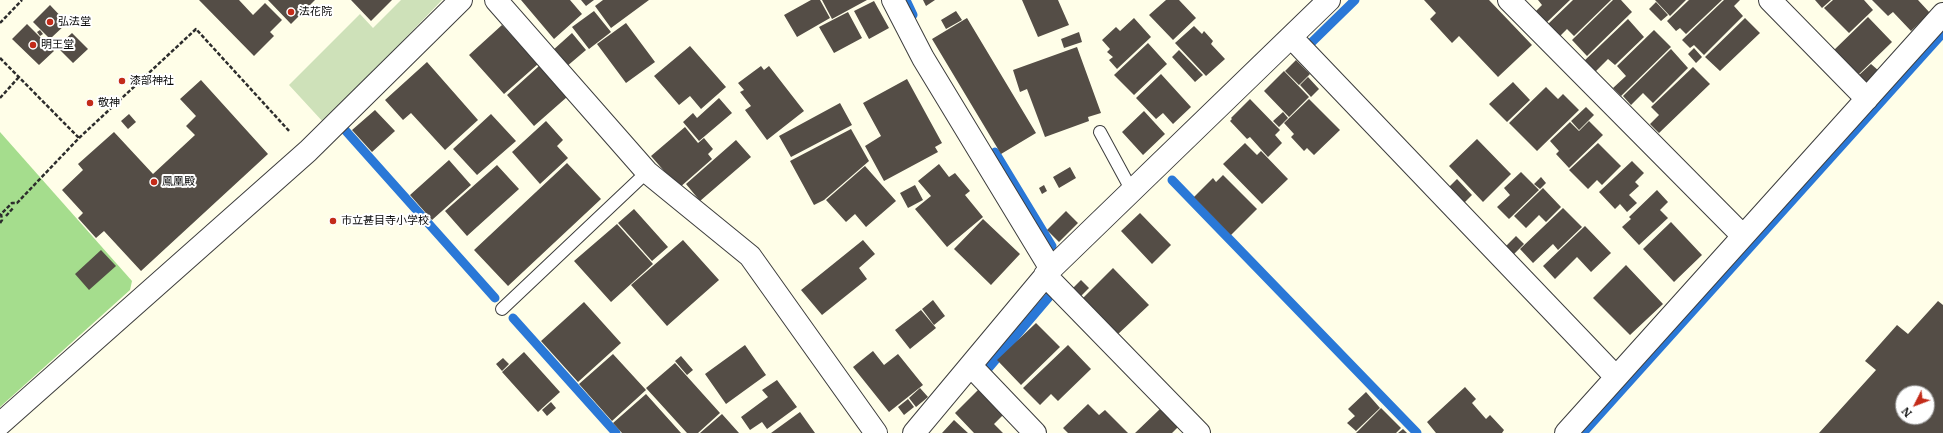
<!DOCTYPE html>
<html>
<head>
<meta charset="utf-8">
<style>
	body { margin:0 }
	#map { position:relative; width:1943px; height:433px; overflow:hidden; background:#fffee8; font-family:Merriweather,serif }
	canvas { display:block }
	.north { position:absolute; left:1895px; top:385px; width:40px; height:40px; box-sizing:border-box; background:#fff; border:1px solid #9d9d9d; border-radius:50%; rotate:228deg; font-size:11px; font-weight:700; line-height:16px; text-align:center; color:#0a0a0a }
	.north::after { content:''; display:block; margin:auto; width:14px; height:18px; background:#c32b19; clip-path:polygon(50% 0,100% 100%,50% 72%,0 100%) }
</style>
</head>
<body>
<div id="map">
<canvas width="1943" height="433"></canvas>
<div class="north">N</div>
</div>
<script>
const g = document.querySelector('canvas').getContext('2d');
g.lineJoin = 'round';
function paint(path, color) { g.fillStyle = color; g.fill(path, 'evenodd'); }
const poly = rows => new Path2D(rows.map(r => 'M' + r).join(''));
function stroke(path, color, width, dash) { g.strokeStyle = color; g.lineWidth = width; g.lineCap = dash ? 'butt' : 'round'; g.setLineDash(dash || []); g.stroke(path); }
function write(font, color, halo, rows, align = 'center') {
  g.font = font + ' Merriweather,"Noto Sans JP",serif'; g.lineWidth = 4; g.setLineDash([]); g.textBaseline = 'middle'; g.strokeStyle = halo; g.fillStyle = color; for (const [text, x, y, turn = 0] of rows) {
    g.save(); g.translate(x, y); g.rotate((+turn || 0) * Math.PI / 180); g.textAlign = isNaN(turn) ? turn : align; if (halo) g.strokeText(text, 0, 0); g.fillText(text, 0, 0); g.restore();
  }
}
const forest = poly([
	[0,132,132,281,130,290,0,407]
]);
const cemetery = poly([
	[401,0,442,0,324,123,289,85,360,14,373,28]
]);
const stream = poly([
	[906,0,913,15],
	[1312,42,1355,0],
	[345,130,495,298],
	[995,152,1052,246],
	[1172,180,1417,433],
	[513,318,616,433],
	[986,371,1049,297],
	[1583,433,1943,33]
]);
const building = poly([
	[199,0,239,0,253,15,265,3,282,20,270,32,274,36,254,56],
	[268,0,315,0,291,24],
	[351,0,392,0,371,21],
	[521,0,570,0,582,14,554,39],
	[581,0,594,0,586,6],
	[603,0,649,0,611,28,595,6],
	[811,0,820,0,830,18,797,37,784,15],
	[822,0,867,0,832,19],
	[923,0,935,0,926,6],
	[1022,0,1058,0,1069,25,1038,37],
	[1166,0,1179,0,1196,18,1173,40,1149,15],
	[1424,0,1489,0,1532,45,1498,77,1459,36,1452,43,1430,19,1436,13],
	[1538,0,1570,0,1545,24,1534,13,1542,5],
	[1573,0,1611,0,1574,36,1567,29,1560,36,1548,24],
	[1613,0,1621,0,1632,12,1587,56,1572,40],
	[1655,0,1686,0,1670,16],
	[1689,0,1722,0,1686,34,1680,28,1676,31,1667,21],
	[1724,0,1740,0,1734,6,1743,16,1704,55,1694,45,1690,48,1682,40],
	[1815,0,1831,0,1822,8],
	[1833,0,1864,0,1873,10,1849,33,1824,8],
	[1872,0,1918,0,1930,13,1911,31,1893,12,1888,16],
	[874,1,889,28,869,39,854,11],
	[1656,2,1668,15,1661,21,1649,9],
	[50,5,67,23,50,39,33,22],
	[594,11,611,32,589,49,572,27],
	[956,11,962,20,946,29,941,20],
	[848,12,862,38,834,53,819,27],
	[1868,17,1892,42,1857,76,1833,51],
	[967,18,1036,133,1001,154,932,39],
	[1134,18,1151,37,1117,69,1109,60,1113,57,1107,52,1110,49,1102,40,1116,27,1120,31],
	[1745,18,1760,33,1720,71,1705,57],
	[1628,19,1644,37,1615,65,1608,59,1594,73,1583,62],
	[626,23,655,62,626,83,597,44],
	[27,24,54,51,39,65,12,39],
	[502,25,538,64,504,94,469,55],
	[1194,26,1202,34,1204,31,1213,41,1211,44,1225,59,1206,76,1175,43],
	[40,30,43,34,40,36,37,32],
	[1654,30,1671,47,1621,96,1613,88,1626,76,1617,66],
	[1079,32,1082,42,1064,48,1061,39],
	[72,33,88,49,73,63,57,47],
	[572,33,586,50,566,67,552,51],
	[1148,43,1167,64,1134,95,1114,75],
	[690,46,726,87,701,109,690,96,679,105,654,76],
	[1077,47,1101,113,1088,117,1089,121,1045,137,1027,89,1020,92,1013,70],
	[1694,48,1702,57,1696,63,1688,54],
	[1671,49,1688,68,1653,103,1643,93,1631,105,1623,96],
	[1179,50,1203,75,1195,82,1172,57],
	[1296,60,1310,74,1299,85,1285,71],
	[427,62,478,120,445,150,411,113,403,120,385,100],
	[1871,64,1879,71,1865,84,1858,76],
	[539,66,567,97,534,126,507,95],
	[761,66,764,70,769,66,804,111,767,140,745,110,751,106,740,92,744,90,738,83],
	[1693,67,1710,84,1659,133,1650,124,1659,115,1651,107],
	[1284,71,1309,97,1289,117,1264,91],
	[1161,74,1191,107,1173,124,1163,113,1156,119,1136,98],
	[1308,77,1319,89,1311,97,1300,85],
	[907,79,942,143,935,147,938,152,884,181,865,146,881,136,863,103],
	[201,80,268,154,141,271,104,231,96,238,78,218,83,213,62,190,83,170,78,164,114,132,153,174,195,135,186,126,196,116,180,99],
	[1513,82,1530,100,1507,122,1489,104],
	[1546,87,1558,99,1563,94,1579,110,1537,151,1509,123],
	[719,98,732,113,699,141,683,122,693,113,697,118],
	[1250,99,1280,130,1275,135,1282,143,1268,157,1250,137,1247,139,1230,121,1232,119,1231,118],
	[1309,99,1340,130,1314,155,1307,148,1304,151,1291,137,1294,134,1284,123],
	[840,103,852,125,791,157,779,136],
	[1586,107,1594,115,1579,130,1571,121],
	[375,110,395,131,372,152,352,130],
	[1144,111,1165,134,1143,155,1122,132],
	[1283,112,1288,118,1279,127,1273,121],
	[129,114,136,122,128,129,121,121],
	[491,114,516,141,477,175,453,149],
	[546,121,563,140,557,146,568,158,540,184,512,152],
	[1589,121,1603,135,1569,168,1556,154,1559,151,1550,141,1570,122,1579,131],
	[685,127,698,143,704,138,713,149,708,154,712,159,679,188,651,156],
	[851,129,869,161,824,200,814,205,790,161],
	[1477,139,1511,174,1483,202,1449,166],
	[736,140,751,157,700,201,686,184],
	[1245,143,1257,155,1261,151,1288,179,1262,204,1223,164],
	[1598,143,1621,166,1602,185,1597,180,1588,189,1569,170],
	[449,160,471,185,432,220,410,195],
	[1632,161,1644,173,1635,182,1639,186,1629,195,1637,203,1627,212,1620,204,1615,209,1599,192],
	[567,163,601,199,508,286,474,250],
	[939,164,949,177,955,173,970,191,965,195,983,217,947,247,915,209,931,196,918,181],
	[497,165,519,189,467,236,445,211],
	[865,166,896,201,866,227,855,214,846,222,826,200],
	[1070,167,1076,178,1059,188,1053,177],
	[1521,172,1539,190,1509,219,1497,207,1510,195,1504,188],
	[1223,175,1257,209,1231,235,1194,197,1213,178,1216,182],
	[1541,177,1546,183,1540,189,1534,184],
	[1457,179,1472,195,1464,203,1449,187],
	[915,185,923,200,908,208,900,193],
	[1044,185,1047,191,1042,194,1039,188],
	[1543,188,1561,207,1546,222,1539,215,1526,228,1514,216],
	[1657,190,1668,202,1660,210,1668,218,1639,245,1622,227,1631,219,1629,217],
	[1563,208,1582,227,1558,250,1553,244,1533,263,1520,249],
	[634,209,668,247,652,261,618,223],
	[1066,211,1078,223,1059,242,1047,230],
	[1140,213,1171,245,1152,264,1121,231],
	[983,219,1020,254,991,285,954,249],
	[1671,222,1702,255,1674,282,1643,249],
	[617,224,653,264,611,302,574,261],
	[1585,226,1611,253,1591,272,1577,257,1555,279,1543,266],
	[1516,236,1524,244,1513,255,1505,247],
	[683,240,719,280,667,326,631,285],
	[863,240,875,254,859,268,867,279,822,315,801,290],
	[101,250,116,266,89,290,75,274],
	[1626,265,1663,304,1630,335,1593,298],
	[1113,268,1149,305,1117,335,1082,299],
	[1081,280,1089,288,1081,296,1073,288],
	[933,300,945,316,934,325,922,309],
	[1938,301,1943,305,1943,433,1819,433,1876,370,1865,361,1897,325,1908,334],
	[1903,393,1927,393,1927,417,1903,417],
	[584,302,621,343,578,382,541,341],
	[921,310,936,328,910,349,895,330],
	[1036,323,1060,347,1021,385,997,360],
	[745,345,766,375,726,404,705,374],
	[1068,345,1091,369,1058,401,1051,394,1040,405,1023,388],
	[873,351,884,365,898,354,923,385,889,412,853,367],
	[524,352,560,392,538,412,502,372],
	[613,354,646,390,612,421,579,384],
	[681,356,693,370,687,375,675,361],
	[503,358,509,364,502,371,496,364],
	[675,363,720,413,698,433,687,433,646,388],
	[777,380,797,407,767,429,762,422,750,430,741,417,768,397,762,390],
	[1465,387,1476,399,1472,403,1486,419,1490,415,1504,430,1502,433,1436,433,1427,422],
	[920,388,928,397,916,407,909,398],
	[978,390,1003,415,994,424,1003,433,974,433,955,413],
	[1366,392,1380,408,1356,431,1347,423,1355,416,1348,409],
	[646,394,681,433,622,433,613,423],
	[908,399,914,407,904,415,898,407],
	[551,402,556,408,547,416,542,410],
	[1088,404,1099,415,1105,410,1128,433,1068,433,1063,428],
	[1381,408,1401,428,1396,433,1356,433],
	[1160,409,1178,427,1172,433,1135,433],
	[800,412,815,433,771,433],
	[722,414,739,433,700,433],
	[954,420,968,433,942,433],
	[1403,429,1407,433,1398,433]
]);
const path = poly([
	[0,23,22,0],
	[0,58,79,138],
	[0,98,19,77],
	[6,216,14,207],
	[0,223,2,220,1,214,12,203,17,203,79,138,196,29,290,132]
]);
const service = poly([
	[1100,132,1132,191],
	[502,309,647,172]
]);
const minor = poly([
	[496,0,647,172,750,256,876,433],
	[893,0,923,58,1051,269],
	[1509,0,1743,236],
	[1770,0,1867,99],
	[1291,37,1616,377],
	[1045,275,1199,433],
	[971,366,1035,433],
	[0,424,308,151,461,0],
	[914,433,1051,269,1329,0],
	[1566,433,1943,14]
]);
const markers = [
	[291,12,4,"#c32b19"],
	[50,22,4,"#c32b19"],
	[33,45,4,"#c32b19"],
	[122,81,4,"#c32b19"],
	[90,103,4,"#c32b19"],
	[154,182,4,"#c32b19"],
	[333,221,4,"#c32b19"]
];
const poiNames = [
	["法花院",299,12],
	["弘法堂",58,22],
	["明王堂",41,45],
	["漆部神社",130,81],
	["敬神",98,103],
	["鳳凰殿",162,182],
	["市立甚目寺小学校",341,221]
];
paint(forest, '#a5dd8d');
paint(cemetery, '#cee1b9');
stroke(stream, '#2a78d7', 9);
paint(building, '#544d46');
stroke(service, '#3d3d3d', 14);
stroke(minor, '#3d3d3d', 24);
stroke(path, '#2c2c2c', 2.5, [4, 2]);
stroke(service, '#fff', 12);
stroke(minor, '#fff', 22);
for (const [x, y, r, color] of markers) { const dot = new Path2D(); dot.arc(x, y, r, 0, 2 * Math.PI); g.fillStyle = color; g.fill(dot); stroke(dot, '#fff', 1.5); }
write('11px', '#0a0a0a', '#fff', poiNames, 'left');
</script>
</body>
</html>
